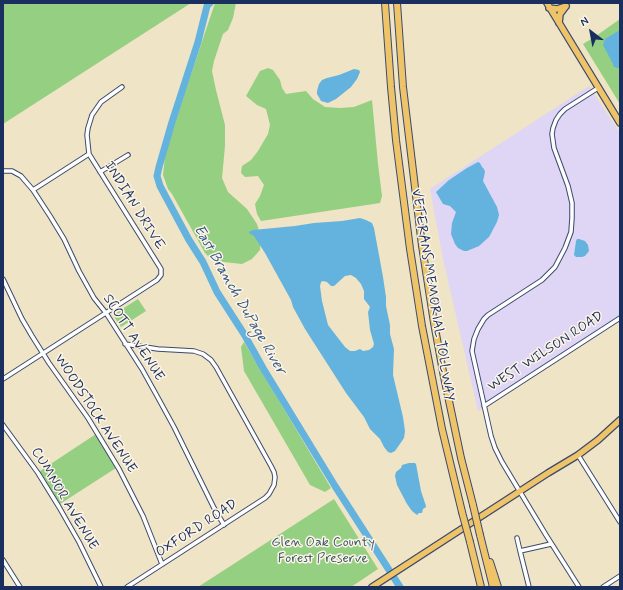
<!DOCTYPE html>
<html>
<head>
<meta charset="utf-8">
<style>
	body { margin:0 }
	#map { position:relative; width:623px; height:590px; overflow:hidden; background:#efe4c5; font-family:Mynerve,sans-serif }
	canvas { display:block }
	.frame { position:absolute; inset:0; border:4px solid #1b2f5e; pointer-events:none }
	.north { position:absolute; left:571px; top:12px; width:40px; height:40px; -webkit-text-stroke:3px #fcf5e5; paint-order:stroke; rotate:328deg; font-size:11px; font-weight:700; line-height:16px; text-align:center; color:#1b2f5e }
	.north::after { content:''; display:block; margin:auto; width:14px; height:18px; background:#1b2f5e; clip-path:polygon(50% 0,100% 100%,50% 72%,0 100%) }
</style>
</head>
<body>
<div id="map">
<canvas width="623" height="590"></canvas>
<div class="frame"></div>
<div class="north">N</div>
</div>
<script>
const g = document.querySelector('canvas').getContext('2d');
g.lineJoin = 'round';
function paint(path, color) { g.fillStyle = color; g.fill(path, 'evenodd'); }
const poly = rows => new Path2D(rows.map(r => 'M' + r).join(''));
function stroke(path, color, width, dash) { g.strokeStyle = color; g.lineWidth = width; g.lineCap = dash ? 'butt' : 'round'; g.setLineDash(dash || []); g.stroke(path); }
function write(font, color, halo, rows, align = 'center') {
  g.font = font + ' Mynerve,sans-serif'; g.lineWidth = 3; g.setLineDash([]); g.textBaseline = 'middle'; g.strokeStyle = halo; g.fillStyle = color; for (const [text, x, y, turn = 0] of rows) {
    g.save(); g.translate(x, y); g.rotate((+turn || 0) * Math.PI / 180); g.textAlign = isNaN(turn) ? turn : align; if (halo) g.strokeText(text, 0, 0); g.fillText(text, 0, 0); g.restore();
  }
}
const built = poly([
	[589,86,620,133,620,320,478,411,443,259,430,189]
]);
const green = poly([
	[3,3,191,3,3,124],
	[215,3,236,3,233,18,228,30,223,34,214,61,212,71,216,90,225,125,225,146,222,178,228,192,247,209,257,224,261,238,260,250,252,259,242,264,224,262,211,259,205,253,172,194,168,189,163,175,165,156,171,134],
	[620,19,620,104,583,44,596,36],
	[268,68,273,70,280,80,282,88,286,94,306,91,313,99,325,107,340,108,354,107,372,100,378,164,382,196,380,203,261,221,257,214,255,204,260,196,264,185,258,176,245,177,241,173,242,166,251,160,258,151,268,134,270,125,266,109,257,105,246,96,260,71],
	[138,299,146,311,121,327,113,315],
	[244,342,331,488,325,492,310,485,244,371,241,347],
	[96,434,116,468,60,504,40,471],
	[334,499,378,569,351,587,198,587]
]);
const water = poly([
	[620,30,620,68,618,68,614,67,613,64,603,45,605,39],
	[354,69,359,70,360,72,357,79,351,87,336,99,328,103,321,101,320,99,317,94,317,91,319,84,322,80,327,78,339,75],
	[478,162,480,163,482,167,484,169,485,172,483,181,497,207,499,215,497,222,489,237,479,246,467,251,464,251,458,248,455,244,451,234,452,223,456,212,450,206,443,204,436,192,449,180,467,168],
	[360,218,366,220,372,223,374,228,383,277,386,297,386,306,390,325,390,334,394,349,393,375,403,417,405,431,404,438,395,451,391,453,388,452,384,447,380,439,370,429,364,417,346,393,305,329,293,307,291,300,265,253,254,236,249,233,250,231,253,230,295,226,314,223,342,221],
	[351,275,356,278,361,284,364,291,364,299,370,307,368,312,370,330,374,344,373,347,369,350,363,351,360,349,355,351,350,351,345,347,328,325,322,301,320,286,321,282,323,281,327,282,331,286,334,286,345,276],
	[577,239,579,239,585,241,588,245,589,251,585,256,582,257,576,257,574,255,576,241],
	[409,463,415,463,416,464,421,491,426,506,426,507,423,509,422,513,419,513,417,515,412,511,407,504,397,485,395,476,396,472,401,468,402,465]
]);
const river = poly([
	[210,3,207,6,198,42,172,122,159,167,157,176,160,186,189,240,203,262,217,292,244,334,263,368,335,486,400,587]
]);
const street = poly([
	[3,171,12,171,21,176,33,190,50,216,64,239,79,271,94,298,106,313,142,369,157,396,174,427,214,508,224,525],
	[100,172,128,155],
	[33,190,89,154],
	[3,279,22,319,32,336,49,363,88,418,119,469,143,516,162,564],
	[125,344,158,349,194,351,203,354,211,360,216,367,271,466,274,472,275,477,274,485,269,494,265,498,127,587],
	[3,379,157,280,161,275,161,269,89,154,87,135,88,128,92,115,101,102,122,87],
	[484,406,620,318],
	[3,425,38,473,59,507,79,542,101,587],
	[578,455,620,522],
	[517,538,520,551],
	[3,560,20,587],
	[529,587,520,551,551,544],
	[579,587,546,535,502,462,495,448,491,436,472,351,474,339,478,329,484,319,488,315,542,280,555,267,565,248,571,232,572,218,572,203,568,186,554,148,552,134,553,128,556,120,560,114,565,109,598,88],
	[603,587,620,576]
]);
const primary = poly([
	[547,3,620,123],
	[549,8,557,9,566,6],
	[559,23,560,14,566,6],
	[372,587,548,473,578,455,598,440,620,420]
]);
const highway = poly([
	[385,3,391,87,396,140,410,249,422,326,442,429,462,512],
	[397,3,403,87,422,246,434,323,444,377,461,458,473,505],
	[480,535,493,587],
	[470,542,481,587],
	[490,562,498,587]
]);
const highwayBridge = poly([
	[473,505,480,535],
	[462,512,470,542]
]);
const streetNames = [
	["INDIAN DRIVE",134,206,58],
	["VETERANS MEMORIAL TOLLWAY",432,295,81],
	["SCOTT AVENUE",133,338,57],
	["WEST WILSON ROAD",546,352,-33],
	["WOODSTOCK AVENUE",95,414,57],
	["CUMNOR AVENUE",64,499,59],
	["OXFORD ROAD",197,529,-33]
];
const parkNames = [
	["Glen Oak County",323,543],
	["Forest Preserve",323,559]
];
const waterNames = [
	["East Branch DuPage River",239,300,60]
];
paint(built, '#dfd5f5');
paint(green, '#95cf82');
paint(water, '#63b3de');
stroke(river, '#63b3de', 7);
stroke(street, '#3b4a6d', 5.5);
stroke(primary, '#3b4a6d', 8);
stroke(highway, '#3b4a6d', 8);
stroke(street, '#fff', 3.5);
stroke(primary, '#efc469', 5.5);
stroke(highway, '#efc469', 6);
stroke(highwayBridge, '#3b4a6d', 8, []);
stroke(highwayBridge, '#efc469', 6);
write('14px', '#1b2f5e', '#fcf5e5', streetNames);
write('14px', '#3a5767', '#fcf5e5', parkNames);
write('italic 15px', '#315784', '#fcf5e5', waterNames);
</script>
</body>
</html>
